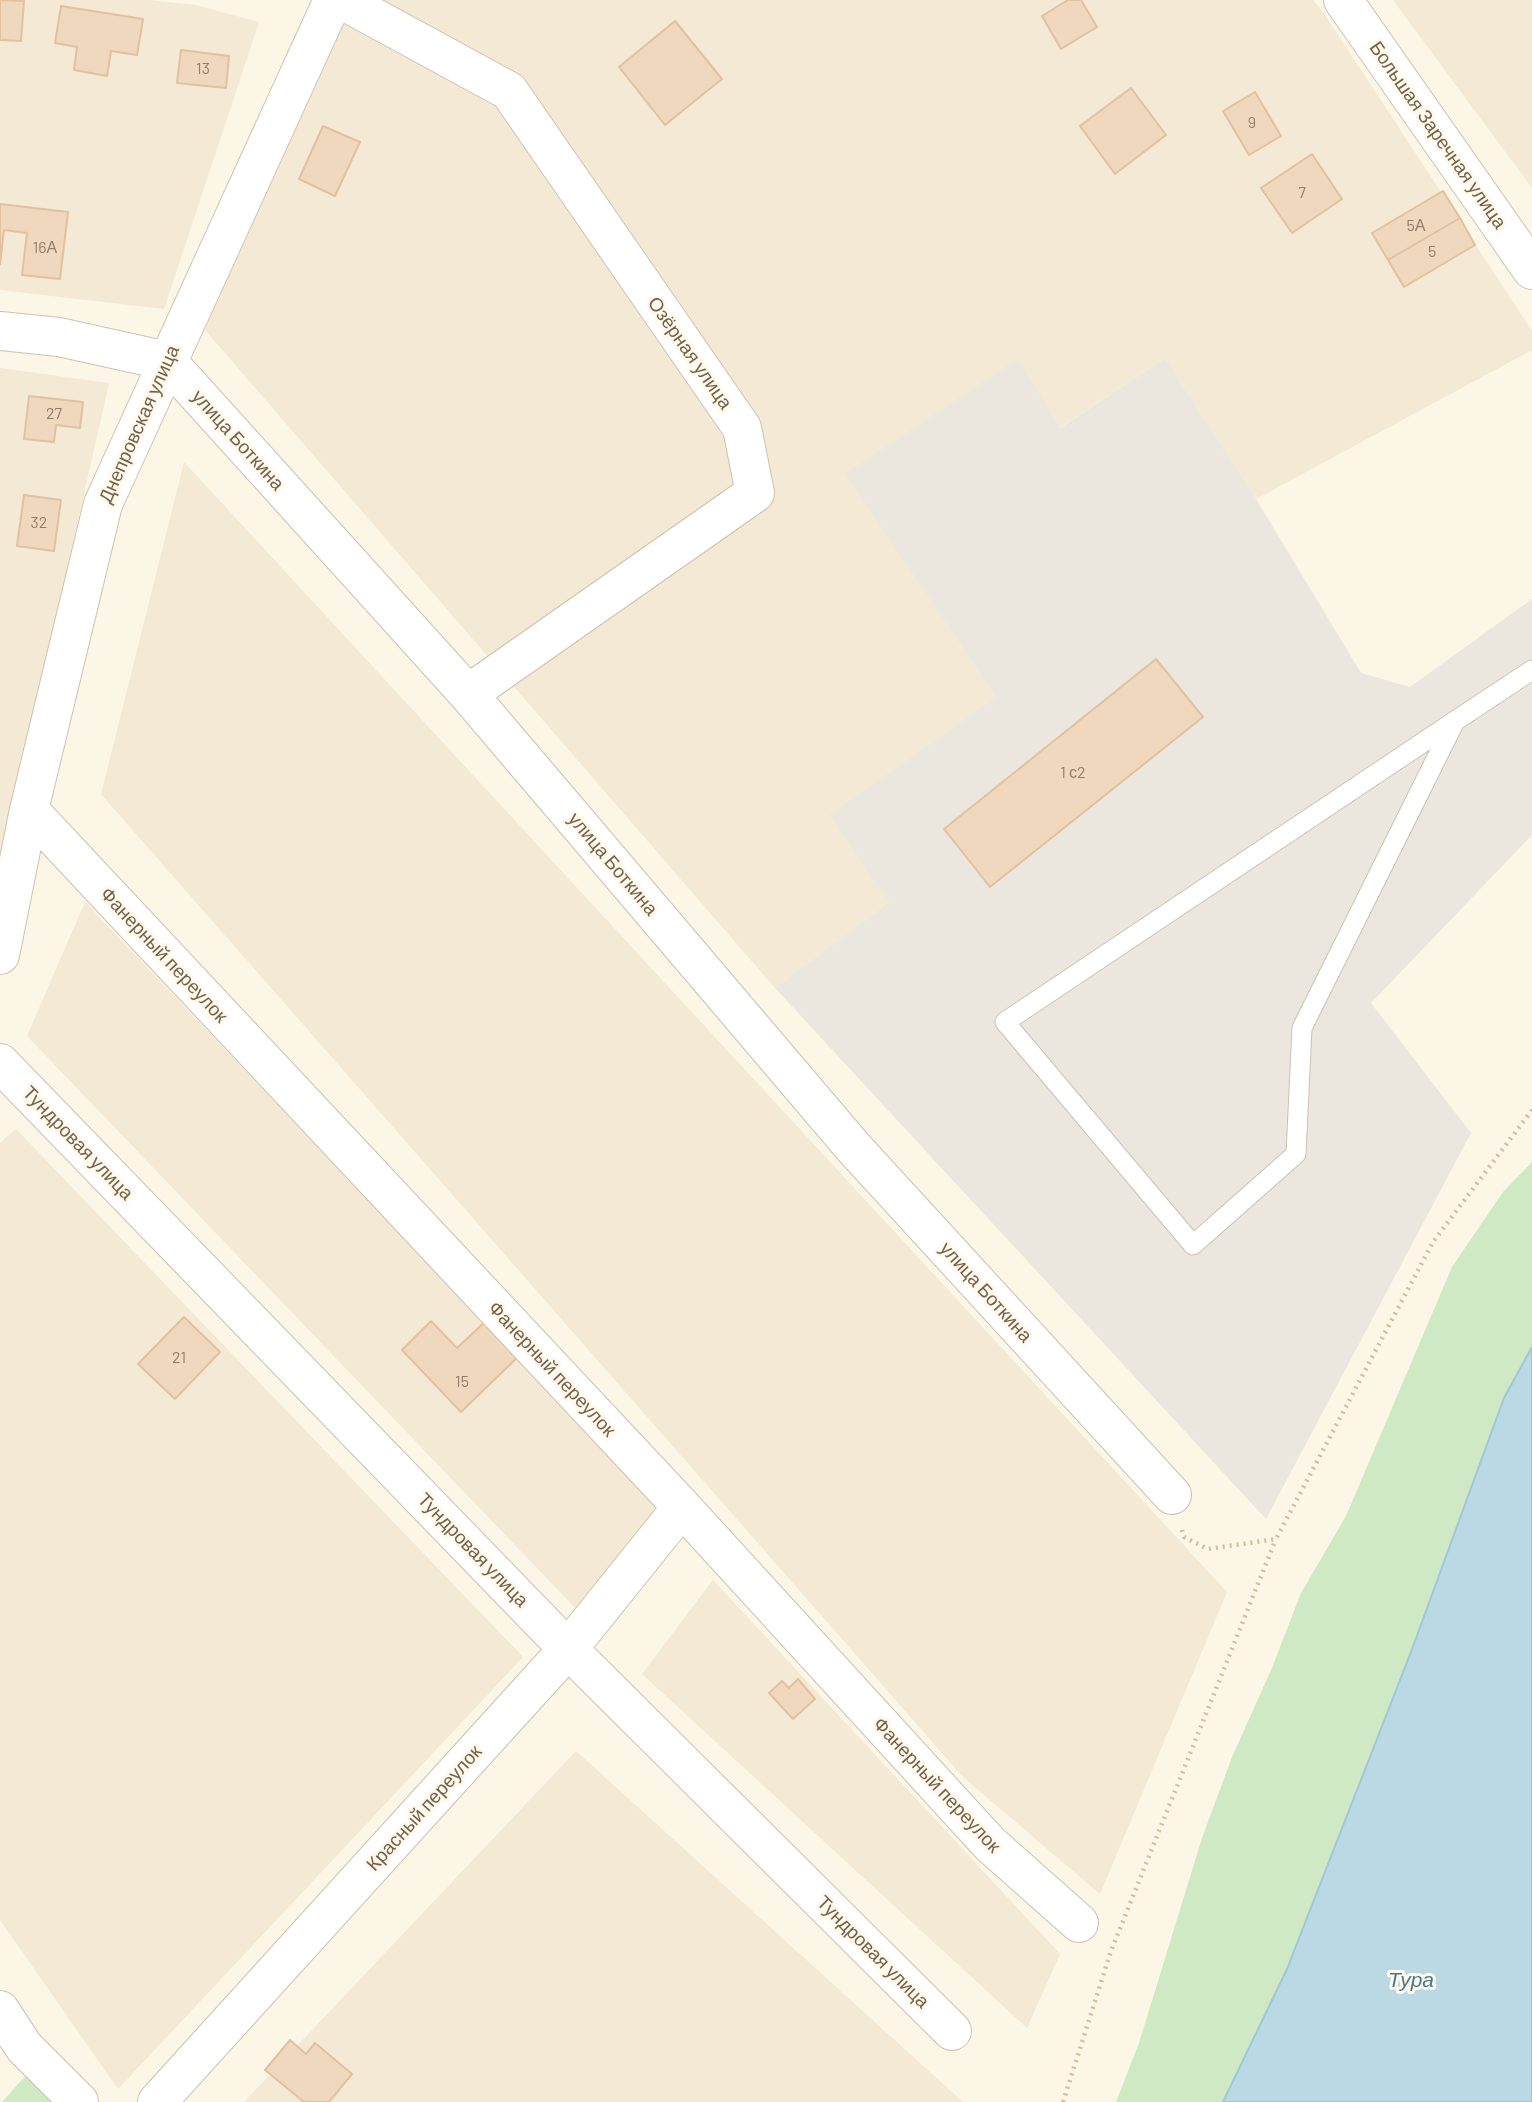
<!DOCTYPE html>
<html>
<head>
<meta charset="utf-8">
<style>
	body { margin:0 }
	canvas { display:block; background:#fbf6e5 }
</style>
</head>
<body>
<canvas width="1532" height="2102"></canvas>
<script>
const g = document.querySelector('canvas').getContext('2d');
g.lineJoin = 'round';
function paint(path, color) { g.fillStyle = color; g.fill(path, 'evenodd'); }
const poly = rows => new Path2D(rows.map(r => 'M' + r).join(''));
function stroke(path, color, width, dash) { g.strokeStyle = color; g.lineWidth = width; g.lineCap = dash ? 'butt' : 'round'; g.setLineDash(dash || []); g.stroke(path); }
function write(font, color, halo, rows, align = 'center') {
  g.font = font + ' Barlow,sans-serif'; g.lineWidth = 6; g.setLineDash([]); g.textBaseline = 'middle'; g.strokeStyle = halo; g.fillStyle = color; for (const [text, x, y, turn = 0] of rows) {
    g.save(); g.translate(x, y); g.rotate((+turn || 0) * Math.PI / 180); g.textAlign = isNaN(turn) ? turn : align; if (halo) g.strokeText(text, 0, 0); g.fillText(text, 0, 0); g.restore();
  }
}
const residential = poly([
	[0,0,149,0,196,5,259,22,164,309,0,290],
	[339,0,1313,0,1323,12,1532,331,1532,350,1256,499,1165,358,1059,428,1018,360,846,475,996,697,831,815,889,902,775,988,205,330,327,23],
	[1393,0,1532,0,1532,188],
	[0,368,109,383,21,773,0,887],
	[184,462,1227,1592,1100,1894,963,1777,101,794],
	[85,902,660,1508,582,1615,27,1036],
	[16,1129,523,1657,118,2089,0,1920,0,1143],
	[713,1580,1060,1954,1027,2028,642,1674],
	[576,1751,963,2102,244,2102]
]);
const industrial = poly([
	[1165,358,1256,499,1361,673,1410,687,1532,599,1532,835,1371,1003,1471,1133,1266,1519,775,988,889,902,830,815,996,697,845,474,1018,359,1060,428]
]);
const green = poly([
	[1532,1162,1532,1347,1504,1398,1411,1652,1287,1969,1223,2102,1116,2102,1139,2043,1202,1838,1232,1757,1272,1668,1301,1593,1346,1516,1452,1267,1503,1192],
	[29,2072,57,2102,2,2102]
]);
const water = poly([
	[1532,1347,1532,2102,1223,2102,1287,1969,1411,1652,1504,1398,1532,1347]
]);
const building = poly([
	[0,0,24,1,21,41,0,40,0,0],
	[1068,0,1081,0,1097,27,1061,49,1042,16,1068,0],
	[61,6,143,19,137,55,111,51,107,76,74,70,77,47,55,43,61,6],
	[675,21,722,79,665,125,619,67,675,21],
	[181,50,229,56,226,88,177,83,181,50],
	[1131,88,1166,135,1115,174,1080,126,1131,88],
	[1255,92,1281,136,1249,155,1223,111,1255,92],
	[323,126,360,142,335,196,299,179,323,126],
	[1312,154,1342,199,1292,233,1261,188,1312,154],
	[1443,191,1460,218,1388,260,1372,233,1443,191],
	[0,204,68,212,60,279,22,275,27,233,4,230,0,264,0,204],
	[1460,218,1475,245,1404,287,1388,260,1460,218],
	[29,396,83,402,80,428,56,425,54,442,24,439,29,396],
	[24,495,61,500,54,551,17,546,24,495],
	[1156,659,1203,717,990,887,944,829,1156,659],
	[184,1317,220,1352,175,1399,138,1364,184,1317],
	[490,1317,523,1352,461,1412,402,1350,431,1321,457,1348,490,1317],
	[798,1679,815,1699,793,1719,769,1693,782,1681,789,1688,798,1679],
	[290,2040,306,2054,315,2043,352,2074,329,2102,304,2102,265,2070,290,2040]
]);
const path = poly([
	[1182,1530,1184,1537,1208,1549,1276,1539,1433,1242,1532,1110],
	[1063,2102,1111,1951,1276,1539]
]);
const service = poly([
	[1455,721,1302,1028,1296,1154,1193,1245,1005,1022,1455,721,1532,670]
]);
const minor = poly([
	[342,0,509,91,742,428,755,493,468,694],
	[1343,0,1532,270],
	[0,331,59,337,167,361,468,694,853,1147,1172,1495],
	[29,810,682,1507,990,1844,1079,1923],
	[0,955,29,810,103,504,333,0],
	[0,1063,568,1649,952,2031],
	[0,2010,24,2047,79,2102],
	[157,2102,568,1649,682,1507]
]);
const numberNames = [
	["13",203,69],
	["9",1252,123],
	["7",1302,193],
	["5А",1416,226],
	["16А",45,248],
	["5",1432,252],
	["27",54,414],
	["32",39,523],
	["1 с2",1073,773],
	["21",179,1358],
	["15",462,1382]
];
const streetNames = [
	["Большая Заречная улица",1438,135,55],
	["Озёрная улица",690,353,55],
	["Днепровская улица",139,424,-66],
	["улица Боткина",238,440,48],
	["улица Боткина",613,864,50],
	["Фанерный переулок",164,955,47],
	["Тундровая улица",78,1143,46],
	["улица Боткина",986,1292,48],
	["Фанерный переулок",552,1369,47],
	["Тундровая улица",473,1550,46],
	["Фанерный переулок",937,1785,47],
	["Красный переулок",424,1808,-48],
	["Тундровая улица",873,1952,45]
];
const waterNames = [
	["Тура",1411,1980]
];
paint(residential, '#f3e9d4');
paint(industrial, '#ebe7df');
paint(green, '#cee9c4');
paint(water, '#bad9e4');
stroke(water, '#a1c7d6', 2);
paint(building, '#f0d8be');
stroke(building, '#e2c19f', 2);
stroke(service, '#cfc1af', 21);
stroke(minor, '#cfc1af', 40);
stroke(path, '#d5bca1', 4.5, [2, 5]);
stroke(service, '#fff', 19);
stroke(minor, '#fff', 38);
write('16px', '#937d68', null, numberNames);
write('19px', '#745f4b', '#fef9eb', streetNames);
write('italic 21px', '#49798d', '#fef9eb', waterNames);
</script>
</body>
</html>
